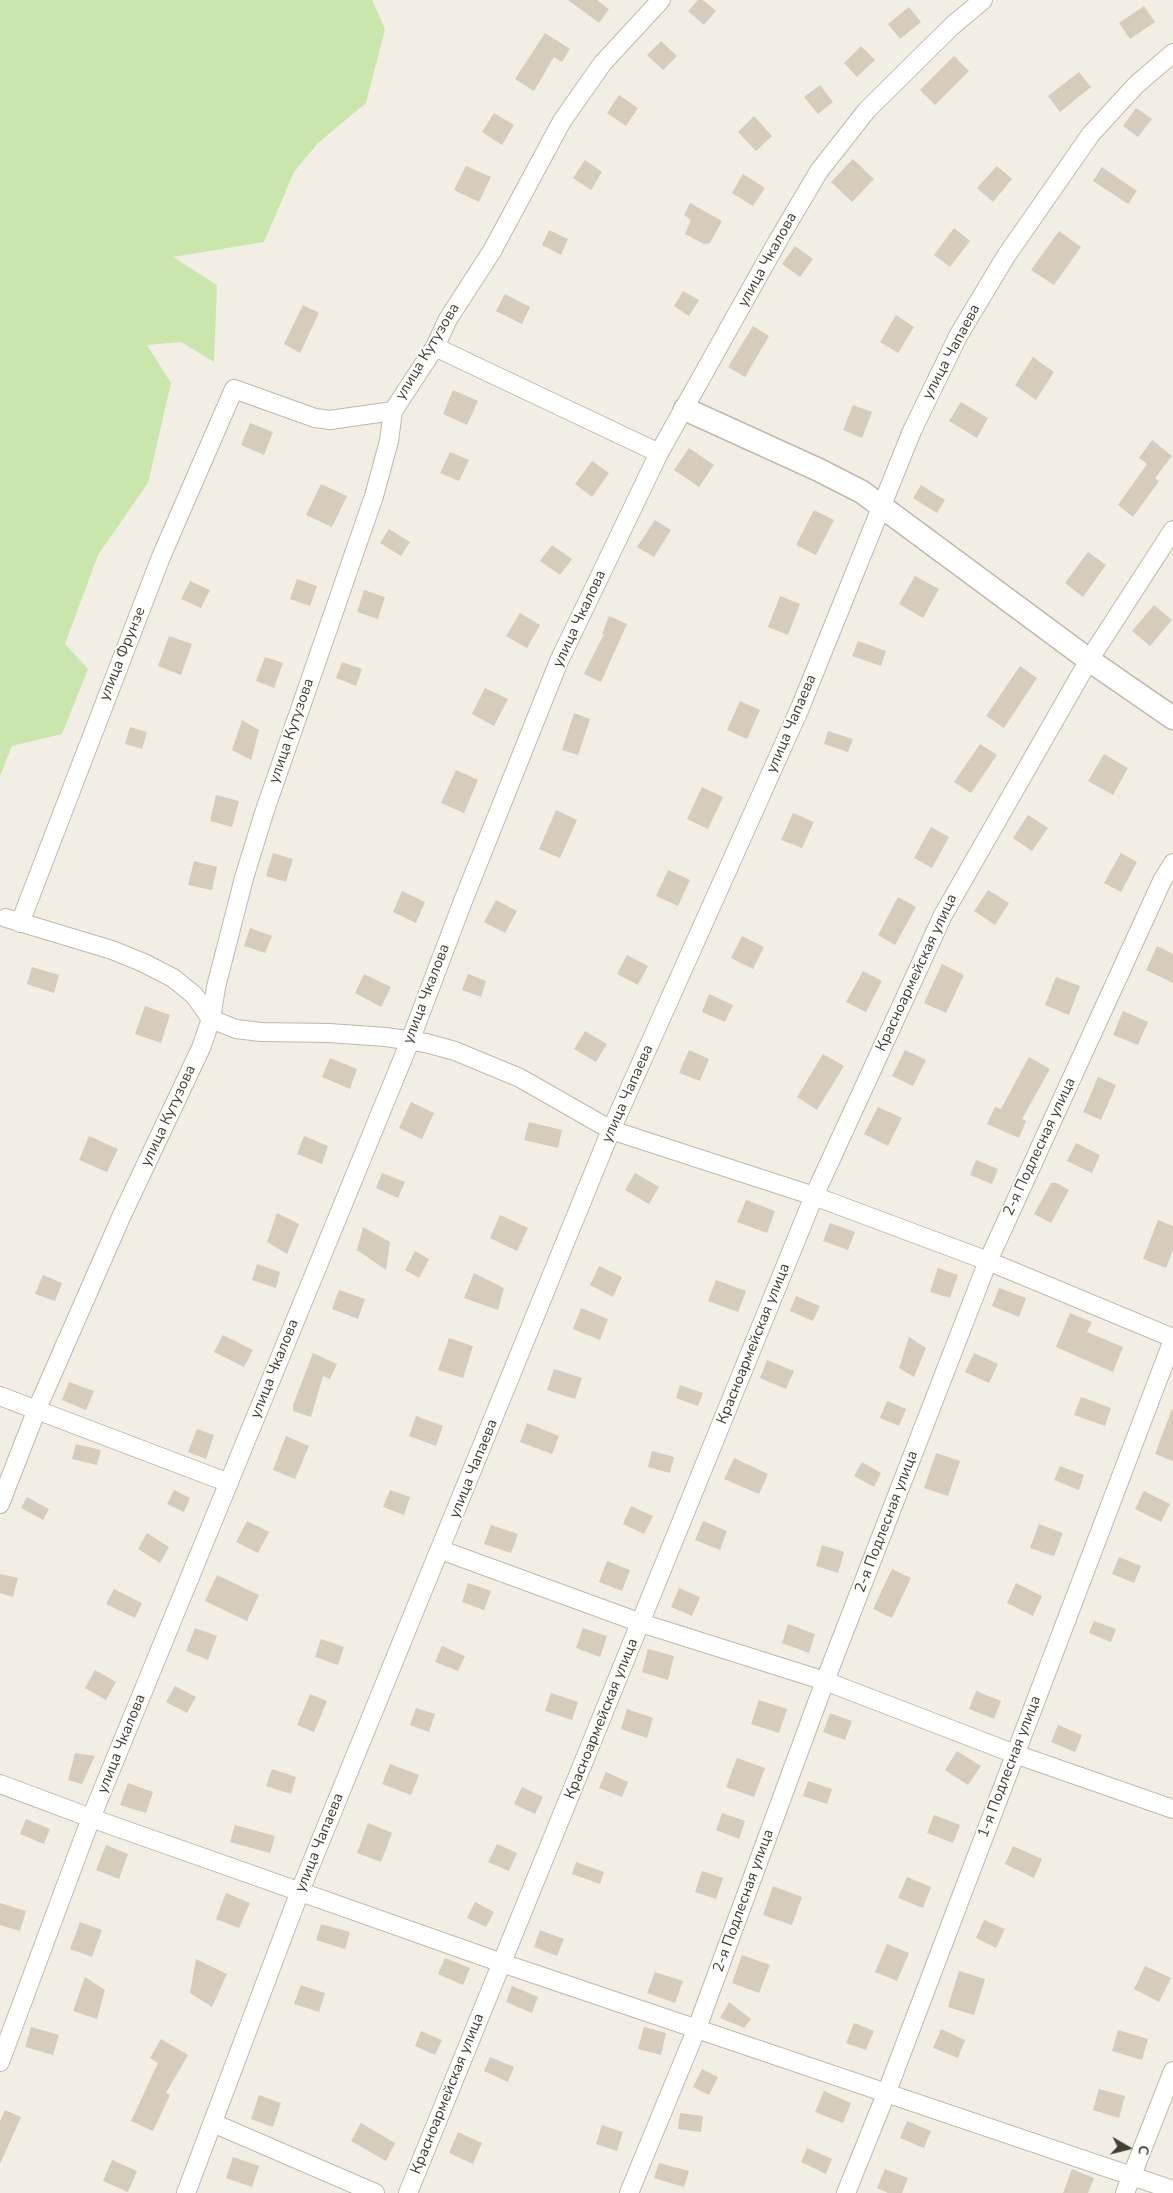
<!DOCTYPE html>
<html>
<head>
<meta charset="utf-8">
<style>
	body { margin:0 }
	#map { position:relative; width:1173px; height:2193px; overflow:hidden; background:#f2eee4; font-family:"Nunito Sans",sans-serif }
	canvas { display:block }
	.north { position:absolute; left:1103px; top:2123px; width:50px; height:50px; -webkit-text-stroke:4px #fff; paint-order:stroke; rotate:98deg; font-size:14px; font-weight:700; line-height:20px; text-align:center; color:#433e34 }
	.north::after { content:''; display:block; margin:auto; width:18px; height:22px; background:#433e34; clip-path:polygon(50% 0,100% 100%,50% 72%,0 100%) }
</style>
</head>
<body>
<div id="map">
<canvas width="1173" height="2193"></canvas>
<div class="north">С</div>
</div>
<script>
const g = document.querySelector('canvas').getContext('2d');
g.lineJoin = 'round';
function paint(path, color) { g.fillStyle = color; g.fill(path, 'evenodd'); }
const poly = rows => new Path2D(rows.map(r => 'M' + r).join(''));
function stroke(path, color, width, dash) { g.strokeStyle = color; g.lineWidth = width; g.lineCap = dash ? 'butt' : 'round'; g.setLineDash(dash || []); g.stroke(path); }
function write(font, color, halo, rows, align = 'center') {
  g.font = font + ' "Nunito Sans",sans-serif'; g.lineWidth = 4; g.setLineDash([]); g.textBaseline = 'middle'; g.strokeStyle = halo; g.fillStyle = color; for (const [text, x, y, turn = 0] of rows) {
    g.save(); g.translate(x, y); g.rotate((+turn || 0) * Math.PI / 180); g.textAlign = isNaN(turn) ? turn : align; if (halo) g.strokeText(text, 0, 0); g.fillText(text, 0, 0); g.restore();
  }
}
const green = poly([
	[0,0,372,0,385,29,366,103,318,143,294,172,264,242,173,257,217,285,214,362,181,342,147,345,171,383,148,483,98,555,65,644,88,669,62,734,12,746,0,776]
]);
const building = poly([
	[568,0,597,0,609,9,599,23],
	[698,0,703,0,716,11,704,25,688,11],
	[1144,6,1155,22,1130,39,1119,23],
	[909,7,921,22,900,39,888,24],
	[545,33,570,49,562,62,554,57,534,91,515,79],
	[661,41,677,56,663,70,647,55],
	[861,46,875,60,857,77,844,63],
	[954,56,969,71,935,105,920,90],
	[1079,72,1091,87,1060,112,1048,96],
	[820,85,833,102,818,114,804,97],
	[619,95,638,108,626,126,607,113],
	[1136,108,1152,119,1138,137,1123,126],
	[494,113,514,125,502,145,482,132],
	[754,116,772,136,756,151,738,132],
	[853,159,874,179,852,202,831,182],
	[585,160,602,172,591,190,573,178],
	[466,166,491,177,479,202,454,190],
	[997,166,1012,179,993,202,977,188],
	[1102,167,1137,191,1128,204,1093,181],
	[743,174,765,188,753,206,732,193],
	[690,203,722,221,710,243,704,244,685,234,691,220,684,215],
	[954,228,970,241,950,267,934,255],
	[549,230,568,239,561,255,542,245],
	[1059,231,1081,247,1054,285,1031,270],
	[795,246,813,259,800,277,782,264],
	[683,291,699,300,689,316,674,306],
	[505,294,530,307,522,324,496,311],
	[303,305,319,313,300,353,284,344],
	[896,315,914,327,898,353,880,342],
	[753,326,769,336,745,377,728,367],
	[1033,357,1054,372,1036,400,1015,385],
	[453,390,478,401,467,425,443,414],
	[961,402,988,418,977,438,949,421],
	[853,405,872,412,862,438,843,430],
	[250,423,273,432,264,455,241,445],
	[1152,440,1172,456,1155,478,1159,481,1133,517,1118,505,1147,464,1139,458],
	[689,448,714,465,699,487,674,470],
	[450,452,469,460,459,481,440,473],
	[592,461,609,473,592,497,575,484],
	[321,484,347,496,332,527,306,515],
	[921,485,945,500,937,513,913,498],
	[814,510,834,520,816,555,796,545],
	[655,520,671,530,654,557,637,547],
	[389,529,410,542,401,556,380,543],
	[552,545,572,559,560,575,540,561],
	[1088,552,1106,565,1083,597,1065,583],
	[915,576,939,589,923,618,899,604],
	[297,579,317,586,310,606,290,599],
	[190,581,210,590,201,608,181,599],
	[364,590,385,597,378,619,357,612],
	[780,596,800,604,788,635,768,627],
	[1154,605,1172,620,1150,646,1132,631],
	[520,613,540,625,527,648,506,636],
	[609,616,627,624,601,682,584,674,604,634,602,634],
	[169,636,192,644,181,675,158,666],
	[858,641,886,651,881,666,852,656],
	[265,657,283,663,274,688,256,681],
	[342,662,362,669,356,686,336,678],
	[1020,666,1037,678,1004,728,986,716],
	[485,688,508,699,494,726,472,714],
	[740,701,760,710,747,739,727,730],
	[574,713,590,719,578,755,562,750],
	[242,720,259,730,251,760,232,750],
	[130,727,147,732,142,749,125,744],
	[828,731,853,739,848,752,824,744],
	[980,744,997,755,971,793,954,782],
	[1104,754,1128,768,1113,795,1088,781],
	[456,770,478,780,464,813,441,803],
	[702,787,723,797,708,829,687,819],
	[216,795,239,801,232,827,210,821],
	[556,810,577,820,560,858,539,849],
	[793,813,814,822,802,848,781,840],
	[1028,815,1048,828,1032,851,1013,838],
	[931,827,949,837,932,868,914,858],
	[273,853,293,859,286,882,266,876],
	[1121,853,1137,862,1121,892,1104,883],
	[194,861,217,867,212,890,188,885],
	[668,870,690,880,678,906,656,896],
	[988,890,1009,903,995,925,974,911],
	[402,891,425,902,416,923,393,912],
	[898,897,916,907,895,945,878,935],
	[496,900,517,911,505,933,484,922],
	[250,928,272,936,265,953,244,946],
	[742,936,764,947,753,969,731,958],
	[1157,946,1173,954,1173,983,1146,970],
	[627,955,648,966,638,985,617,974],
	[942,964,964,975,946,1013,924,1003],
	[32,967,59,975,54,993,27,984],
	[863,971,882,981,866,1012,846,1002],
	[364,974,391,987,381,1007,355,993],
	[468,974,486,981,481,997,462,990],
	[1056,977,1080,986,1069,1015,1045,1005],
	[709,994,733,1005,725,1022,702,1012],
	[145,1006,170,1015,161,1043,135,1034],
	[1123,1011,1148,1022,1138,1045,1113,1035],
	[585,1031,607,1044,596,1062,574,1049],
	[689,1050,709,1059,700,1081,679,1073],
	[905,1050,926,1060,913,1086,892,1076],
	[823,1054,844,1066,817,1110,797,1097],
	[1029,1057,1050,1069,1022,1119,1026,1121,1019,1138,987,1124,995,1107,1001,1109],
	[330,1058,357,1069,350,1089,322,1077],
	[1098,1077,1116,1085,1101,1120,1083,1112],
	[411,1102,434,1113,422,1139,399,1128],
	[878,1107,902,1118,888,1146,864,1134],
	[529,1122,562,1130,558,1148,524,1140],
	[89,1136,118,1149,107,1172,79,1160],
	[304,1136,328,1146,322,1164,297,1154],
	[1076,1143,1100,1155,1092,1173,1067,1161],
	[976,1160,998,1169,992,1184,970,1175],
	[382,1173,405,1182,398,1198,376,1188],
	[635,1173,659,1187,649,1204,625,1190],
	[1051,1183,1057,1183,1069,1190,1051,1223,1034,1214],
	[746,1200,775,1211,767,1233,737,1222],
	[277,1213,299,1224,287,1254,267,1242],
	[500,1215,528,1228,517,1251,490,1238],
	[1158,1220,1173,1226,1173,1250,1166,1268,1143,1259],
	[830,1223,855,1232,848,1250,823,1241],
	[363,1227,390,1242,386,1270,357,1250],
	[415,1251,429,1259,419,1278,405,1270],
	[257,1264,280,1272,276,1288,252,1280],
	[599,1266,622,1277,613,1297,590,1285],
	[938,1268,958,1275,950,1298,930,1292],
	[474,1273,504,1288,498,1310,464,1298],
	[43,1275,62,1283,55,1301,35,1294],
	[716,1280,746,1291,738,1312,708,1301],
	[999,1288,1026,1298,1019,1317,992,1306],
	[339,1290,365,1299,358,1319,332,1309],
	[796,1296,820,1306,813,1321,790,1311],
	[581,1308,608,1319,600,1340,573,1329],
	[1070,1313,1092,1322,1087,1332,1123,1347,1113,1372,1056,1347],
	[223,1335,253,1350,244,1367,214,1352],
	[909,1337,926,1348,914,1377,899,1368],
	[449,1338,473,1346,463,1378,438,1370],
	[313,1353,337,1364,330,1379,323,1376,311,1417,293,1411,293,1405],
	[974,1353,998,1364,989,1383,965,1372],
	[767,1360,794,1371,786,1389,760,1378],
	[554,1369,582,1378,575,1399,547,1390],
	[69,1382,94,1391,86,1410,62,1400],
	[680,1385,703,1393,698,1406,676,1398],
	[1081,1397,1111,1408,1105,1426,1074,1415],
	[887,1401,906,1409,899,1426,880,1418],
	[1172,1409,1173,1409,1173,1461,1155,1454],
	[416,1416,443,1426,436,1446,409,1436],
	[527,1423,559,1436,552,1454,520,1442],
	[197,1429,214,1435,206,1459,188,1452],
	[286,1436,309,1446,295,1479,273,1470],
	[76,1444,101,1450,97,1465,72,1459],
	[652,1451,674,1457,670,1473,648,1467],
	[936,1453,960,1461,948,1496,924,1488],
	[734,1458,768,1474,759,1494,724,1479],
	[862,1462,881,1473,874,1487,854,1476],
	[1060,1466,1084,1475,1079,1490,1054,1480],
	[174,1490,190,1498,184,1512,167,1504],
	[390,1490,410,1497,404,1515,383,1507],
	[1144,1491,1170,1504,1161,1522,1135,1509],
	[27,1497,49,1509,43,1520,21,1508],
	[631,1506,653,1516,644,1534,623,1524],
	[247,1521,269,1532,258,1553,236,1542],
	[703,1521,727,1531,720,1550,695,1540],
	[1039,1524,1063,1533,1054,1556,1030,1548],
	[491,1525,518,1534,511,1553,484,1544],
	[147,1533,169,1547,160,1563,138,1549],
	[822,1545,844,1552,838,1573,816,1566],
	[1119,1557,1141,1566,1134,1583,1112,1574],
	[607,1561,630,1570,622,1591,599,1582],
	[892,1569,911,1578,892,1618,873,1609],
	[0,1574,18,1578,13,1597,0,1593],
	[217,1575,259,1595,247,1621,205,1601],
	[468,1583,491,1591,484,1610,462,1602],
	[1016,1583,1042,1596,1033,1616,1007,1603],
	[679,1588,700,1597,692,1616,671,1607],
	[114,1589,142,1603,135,1618,106,1604],
	[1094,1621,1116,1629,1111,1642,1089,1633],
	[788,1624,815,1634,809,1653,782,1643],
	[195,1628,217,1636,208,1660,186,1651],
	[583,1628,607,1636,600,1657,576,1648],
	[321,1639,344,1647,338,1665,315,1657],
	[442,1646,465,1656,458,1671,435,1662],
	[648,1649,674,1656,668,1680,642,1672],
	[95,1670,116,1682,106,1700,85,1688],
	[175,1686,196,1697,187,1713,166,1702],
	[976,1691,1001,1701,994,1719,969,1709],
	[551,1693,578,1702,572,1720,545,1711],
	[310,1694,327,1701,314,1732,297,1725],
	[759,1700,787,1709,779,1733,751,1724],
	[416,1708,435,1714,429,1732,410,1725],
	[627,1709,653,1718,647,1738,621,1729],
	[830,1713,852,1721,845,1740,823,1732],
	[1058,1725,1082,1735,1075,1752,1051,1742],
	[957,1751,981,1766,968,1785,945,1770],
	[75,1753,95,1756,82,1784,68,1780],
	[737,1758,765,1768,754,1797,726,1787],
	[390,1764,419,1775,411,1795,382,1784],
	[272,1769,296,1777,291,1794,266,1786],
	[606,1772,628,1782,622,1797,599,1788],
	[808,1781,832,1789,827,1804,803,1796],
	[128,1783,153,1792,146,1813,120,1805],
	[522,1787,543,1797,535,1814,514,1804],
	[722,1813,745,1821,739,1839,716,1830],
	[934,1815,960,1825,953,1843,927,1833],
	[26,1819,50,1829,44,1844,20,1834],
	[368,1823,392,1833,381,1862,357,1853],
	[235,1825,275,1836,270,1853,230,1842],
	[497,1844,517,1853,509,1871,488,1862],
	[106,1845,128,1854,119,1879,96,1870],
	[1013,1846,1042,1859,1034,1878,1005,1864],
	[576,1862,604,1872,600,1884,572,1874],
	[702,1871,723,1878,716,1899,695,1892],
	[907,1877,931,1887,923,1908,898,1898],
	[773,1886,802,1897,792,1925,763,1915],
	[226,1893,250,1903,239,1928,216,1919],
	[475,1902,494,1912,486,1927,467,1918],
	[0,1903,26,1911,20,1931,0,1925],
	[984,1920,1005,1929,996,1948,976,1938],
	[80,1922,102,1930,92,1957,70,1949],
	[321,1924,350,1932,345,1949,316,1940],
	[540,1930,564,1939,557,1956,534,1947],
	[887,1944,909,1953,897,1981,875,1972],
	[742,1955,770,1965,759,1993,732,1983],
	[445,1958,470,1968,463,1985,438,1974],
	[196,1959,227,1974,212,2007,190,1993],
	[1145,1966,1171,1978,1159,2002,1134,1989],
	[959,1971,985,1979,974,2015,948,2007],
	[655,1972,683,1981,675,2003,647,1993],
	[85,1977,105,1990,97,2019,73,2011],
	[301,1985,325,1993,319,2012,294,2004],
	[512,1986,538,1997,532,2013,506,2002],
	[729,2002,751,2019,744,2028,720,2018],
	[854,2023,874,2031,866,2050,846,2043],
	[31,2027,59,2035,53,2055,25,2047],
	[644,2027,666,2033,661,2055,638,2049],
	[941,2029,965,2040,958,2058,933,2048],
	[1118,2030,1148,2039,1142,2060,1112,2051],
	[421,2031,442,2040,435,2055,415,2046],
	[161,2039,188,2055,166,2093,170,2095,153,2131,131,2121,158,2063,150,2058],
	[490,2057,514,2067,508,2082,484,2071],
	[702,2069,718,2077,709,2095,693,2087],
	[1099,2089,1125,2096,1119,2118,1093,2110],
	[824,2091,851,2103,843,2123,815,2112],
	[259,2095,281,2103,273,2127,251,2119],
	[5,2110,21,2117,0,2164,0,2121],
	[680,2113,703,2116,701,2132,678,2129],
	[907,2121,931,2131,924,2148,900,2138],
	[361,2123,395,2143,386,2161,351,2141],
	[602,2125,623,2132,617,2151,596,2144],
	[458,2132,482,2143,473,2164,449,2153],
	[807,2148,832,2159,826,2174,801,2162],
	[233,2157,259,2166,252,2187,226,2178],
	[112,2160,137,2171,128,2192,103,2181],
	[659,2163,689,2171,684,2187,654,2178],
	[885,2169,908,2178,902,2193,888,2193,877,2188],
	[1072,2169,1094,2178,1088,2193,1063,2193]
]);
const minor = poly([
	[435,347,659,453],
	[6,918,112,950,144,963,173,978,194,995,211,1019,236,1029,261,1032,329,1033,386,1037,426,1043,455,1051,520,1078,611,1130,814,1196,988,1261,1173,1338],
	[20,923,161,557,234,389,315,418,330,420,393,411],
	[0,1396,229,1483],
	[0,1504,37,1409,122,1215,201,1048,211,1019,216,987,244,878,264,813,374,496,389,441,393,411,435,347,448,319,492,251,562,121,602,64,661,0],
	[441,1550,641,1623,825,1681,1015,1754,1173,1809],
	[0,1784,91,1818,502,1963,1173,2190],
	[0,2062,91,1818,410,1041,463,901,559,661,659,453,780,237,819,171,867,110,952,26,983,0],
	[213,2123,375,2193],
	[186,2193,300,1891,611,1130,800,708,912,431,958,336,1006,256,1091,134,1136,85,1173,53],
	[408,2193,814,1196,943,915,1089,660,1173,530],
	[629,2193,697,2028,825,1681,988,1261,1162,881,1173,863],
	[846,2193,886,2094,1173,1340],
	[1125,2193,1173,2071]
]);
const tertiary = poly([
	[685,409,819,470,862,492,1089,660,1173,718]
]);
const streetNames = [
	["улица Чкалова",768,260,-61],
	["улица Кутузова",428,352,-59],
	["улица Чапаева",952,352,-62],
	["улица Чкалова",580,619,-65],
	["улица Фрунзе",123,654,-68],
	["улица Чапаева",792,724,-67],
	["улица Кутузова",292,731,-71],
	["Красноармейская улица",917,973,-65],
	["улица Чкалова",427,994,-69],
	["улица Чапаева",628,1094,-66],
	["улица Кутузова",169,1116,-65],
	["2-я Подлесная улица",1040,1147,-65],
	["Красноармейская улица",754,1344,-68],
	["улица Чкалова",275,1369,-68],
	["улица Чапаева",474,1469,-68],
	["2-я Подлесная улица",887,1522,-69],
	["Красноармейская улица",602,1719,-68],
	["улица Чкалова",122,1744,-68],
	["1-я Подлесная улица",1010,1767,-69],
	["улица Чапаева",320,1843,-68],
	["2-я Подлесная улица",744,1901,-70],
	["Красноармейская улица",448,2094,-68]
];
paint(green, '#cbe6ad');
paint(building, '#d6ccbc');
stroke(minor, '#c0b8aa', 20);
stroke(tertiary, '#c0b8aa', 25);
stroke(minor, '#fff', 18);
stroke(tertiary, '#fff', 22);
write('15px', '#433e34', '#fff', streetNames);
</script>
</body>
</html>
